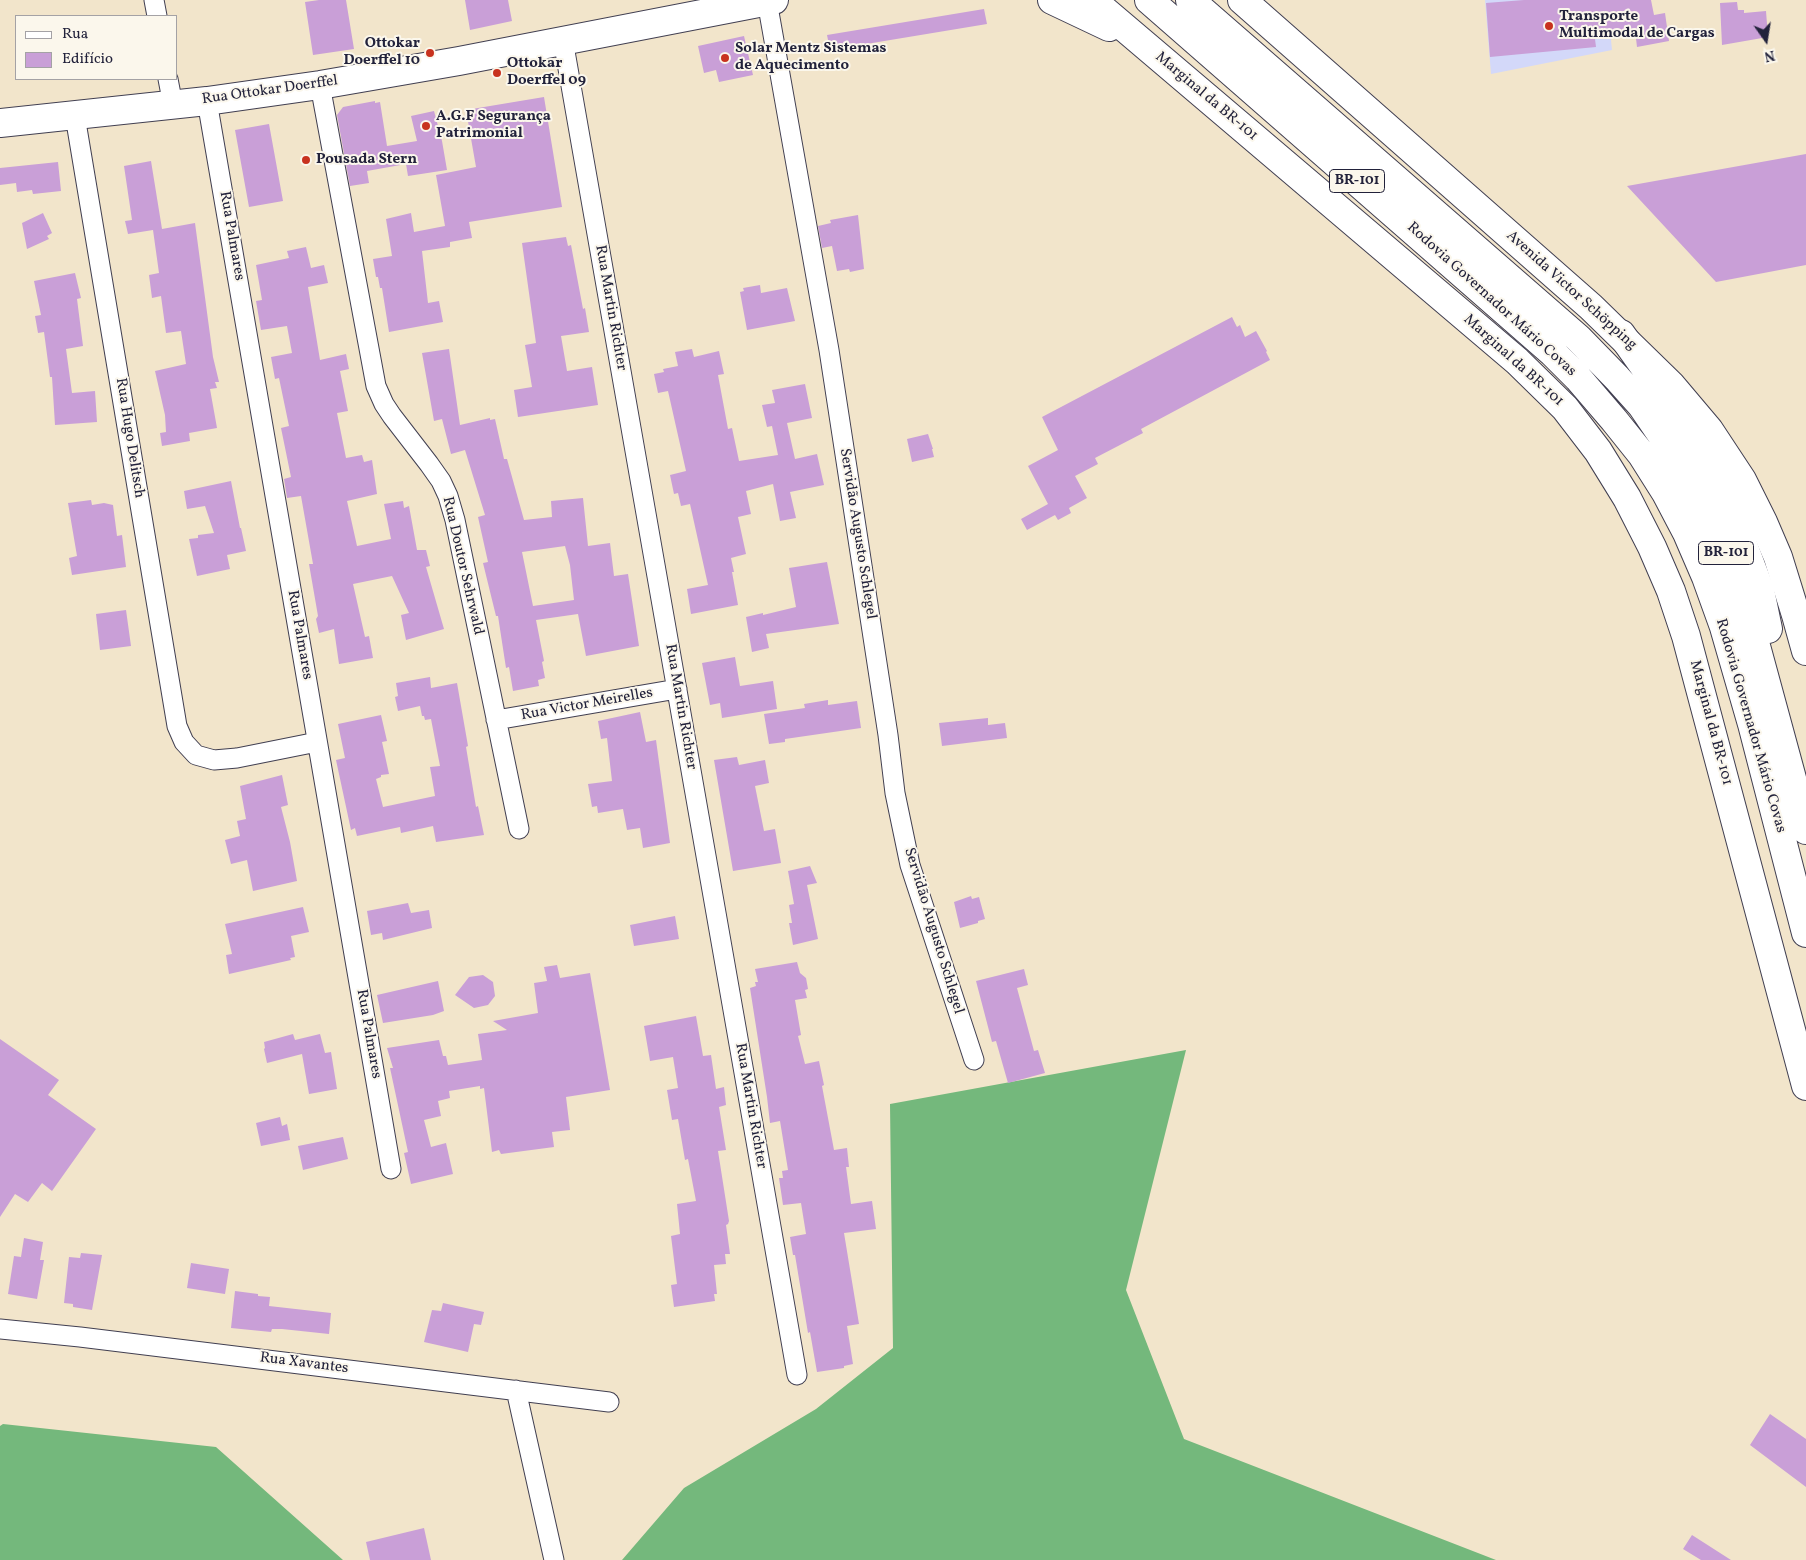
<!DOCTYPE html>
<html>
<head>
<meta charset="utf-8">
<style>
	body { margin:0 }
	#map { position:relative; width:1806px; height:1560px; overflow:hidden; background:#f2e5cb; font-family:Vollkorn,serif }
	canvas { display:block }
	.legend { position:absolute; left:15px; top:15px; width:162px; height:65px; box-sizing:border-box; background:#fbf7ec; border:1px solid #a4a2a5; margin:0; padding:6px 9px; list-style:none; font-size:15px; color:#22223b }
	.legend li { display:flex; align-items:center; gap:10px; height:25px }
	.legend b { width:25px; border:1px solid #a4a2a5 }
	.north { position:absolute; left:1741px; top:15px; width:50px; height:50px; -webkit-text-stroke:4px #fbf7ec; paint-order:stroke; rotate:167deg; font-size:14px; font-weight:700; line-height:20px; text-align:center; color:#22223b }
	.north::after { content:''; display:block; margin:auto; width:18px; height:22px; background:#22223b; clip-path:polygon(50% 0,100% 100%,50% 72%,0 100%) }
</style>
</head>
<body>
<div id="map">
<canvas width="1806" height="1560"></canvas>
<ul class="legend">
<li><b style="height:6px;background:#fff"></b>Rua</li>
<li><b style="height:14px;background:#c99fd7"></b>Edifício</li>
</ul>
<div class="north">N</div>
</div>
<script>
const g = document.querySelector('canvas').getContext('2d');
g.lineJoin = 'round';
function paint(path, color) { g.fillStyle = color; g.fill(path, 'evenodd'); }
const poly = rows => new Path2D(rows.map(r => 'M' + r).join(''));
function stroke(path, color, width, dash) { g.strokeStyle = color; g.lineWidth = width; g.lineCap = dash ? 'butt' : 'round'; g.setLineDash(dash || []); g.stroke(path); }
function write(font, color, halo, rows, align = 'center') {
  g.font = font + ' Vollkorn,serif'; g.lineWidth = 4; g.setLineDash([]); g.textBaseline = 'middle'; g.strokeStyle = halo; g.fillStyle = color; for (const [text, x, y, turn = 0] of rows) {
    g.save(); g.translate(x, y); g.rotate((+turn || 0) * Math.PI / 180); g.textAlign = isNaN(turn) ? turn : align; if (halo) g.strokeText(text, 0, 0); g.fillText(text, 0, 0); g.restore();
  }
}
const built = poly([
	[1485,0,1607,0,1612,50,1491,74]
]);
const forest = poly([
	[1186,1050,1126,1290,1184,1439,1496,1560,622,1560,684,1488,816,1409,893,1348,890,1104],
	[3,1424,216,1447,343,1560,0,1560,0,1426]
]);
const building = poly([
	[319,0,346,0,354,49,313,55,305,2],
	[465,0,508,0,512,21,470,30],
	[1524,0,1651,0,1654,15,1665,13,1669,41,1637,47,1635,30,1595,39,1596,47,1490,57,1486,3],
	[1737,2,1738,10,1744,10,1744,13,1766,11,1768,37,1722,45,1720,3],
	[984,9,987,24,830,50,827,35],
	[744,36,753,75,719,82,716,70,704,73,698,46],
	[544,97,562,207,469,222,472,238,450,242,450,247,422,251,428,303,439,301,443,322,389,332,382,288,380,288,378,277,376,277,373,259,392,256,386,219,411,213,414,232,445,226,436,175,476,167,466,110],
	[375,101,375,103,380,102,387,146,417,141,411,116,434,111,442,141,447,170,408,176,406,164,367,171,369,183,350,186,337,115,343,107],
	[269,124,283,201,249,207,235,130],
	[1806,154,1806,265,1716,282,1627,186],
	[151,161,162,229,195,223,213,357,219,382,215,382,217,388,210,389,217,428,189,433,190,441,162,446,160,433,166,432,165,415,155,371,186,364,181,331,166,333,161,296,152,298,149,275,159,273,153,230,128,234,125,221,132,220,124,166],
	[58,162,61,191,33,194,32,190,17,192,16,183,0,185,0,168],
	[43,213,52,233,47,236,49,239,27,249,22,223],
	[858,215,864,269,850,272,849,269,837,271,832,246,822,248,818,226,831,223,830,220],
	[566,237,568,246,571,245,583,309,585,308,589,332,561,336,567,371,592,367,598,405,518,417,514,390,532,387,525,345,536,343,522,243],
	[306,247,311,268,324,265,328,283,308,287,320,360,346,354,349,369,340,371,348,411,337,413,346,458,362,455,364,462,372,460,377,494,347,501,357,546,391,539,384,504,403,501,404,508,409,506,417,550,426,550,430,566,426,567,444,629,406,640,401,615,409,613,392,576,353,584,365,637,369,636,373,658,339,664,334,629,319,633,316,619,318,616,309,564,313,564,301,496,287,498,284,479,291,477,281,428,289,426,279,378,275,379,271,357,292,353,287,326,261,330,256,301,262,300,256,265,289,258,287,251],
	[75,273,81,298,77,299,83,346,66,349,72,393,95,391,97,422,55,425,52,377,50,377,44,332,38,333,35,316,41,315,34,281],
	[760,285,761,293,787,288,795,321,747,330,740,292,744,291,743,288],
	[1232,317,1237,327,1240,325,1245,337,1256,331,1267,351,1266,352,1270,360,1141,429,1143,433,1095,458,1098,464,1075,476,1087,498,1069,508,1071,513,1058,520,1055,515,1027,530,1021,519,1048,504,1028,466,1058,450,1042,417],
	[449,349,460,425,490,418,490,420,495,419,504,459,507,459,524,520,552,517,551,501,583,498,588,546,610,543,614,576,628,574,639,646,586,656,578,614,536,620,544,661,542,662,545,678,538,680,539,686,513,691,509,667,506,668,498,616,496,616,483,563,488,562,478,517,485,515,465,450,451,454,442,419,434,421,422,353],
	[565,546,570,565,574,600,533,606,522,552],
	[692,349,694,357,719,351,724,374,718,375,728,429,732,428,739,461,778,455,772,426,767,427,762,405,775,403,772,390,805,384,812,418,787,423,795,459,817,454,824,485,790,492,796,518,780,521,773,484,746,491,751,514,738,517,746,554,731,558,734,572,732,572,738,605,691,614,687,589,708,585,690,504,681,506,678,493,674,494,670,475,686,471,668,391,658,393,654,374,664,372,663,369,678,366,675,352],
	[928,434,933,449,932,449,934,457,912,462,907,439],
	[231,481,240,528,241,528,246,551,227,555,230,569,197,576,189,539,198,538,198,535,214,533,205,506,187,509,184,491],
	[91,500,92,505,104,503,113,505,117,536,122,535,126,567,72,575,69,558,77,556,68,503],
	[827,562,839,624,766,634,769,648,752,652,746,617,763,613,763,615,796,607,789,568],
	[126,610,131,646,100,650,96,614],
	[735,657,740,686,773,681,777,709,722,718,720,703,710,705,702,663],
	[430,677,431,688,457,683,468,746,466,747,476,807,478,806,484,835,436,842,433,826,401,833,400,827,357,836,355,828,351,830,336,760,345,758,338,724,381,715,387,741,382,742,389,774,381,775,381,777,376,779,383,807,435,796,430,767,440,766,431,719,425,720,424,716,422,716,420,706,398,711,395,697,398,696,396,683],
	[828,700,828,705,857,701,861,728,785,739,785,742,769,744,764,714,805,708,804,704],
	[640,712,646,742,656,740,670,843,643,848,640,828,627,830,623,809,598,813,597,806,592,807,588,784,612,781,607,738,601,739,598,721],
	[988,718,988,725,1005,723,1007,738,942,746,939,723],
	[737,757,739,765,765,760,769,783,755,786,764,831,775,829,781,863,733,871,714,760],
	[282,775,288,805,281,807,290,842,297,881,253,891,247,860,231,864,225,840,240,836,237,821,246,819,240,786],
	[810,866,817,883,807,885,818,939,793,945,789,923,792,923,789,905,794,904,788,871],
	[971,896,972,899,979,897,985,919,978,921,978,923,960,928,954,902],
	[408,903,411,913,429,910,432,928,383,940,382,933,371,935,367,911],
	[303,907,309,932,291,936,295,957,290,958,291,960,229,974,226,955,232,954,225,924],
	[675,916,679,939,634,946,630,925],
	[797,962,800,973,806,978,808,989,805,990,807,998,795,1000,801,1035,798,1036,805,1064,819,1061,824,1085,822,1086,834,1150,847,1148,849,1167,846,1167,851,1204,872,1201,876,1229,844,1233,859,1324,847,1326,853,1364,844,1366,844,1368,817,1372,810,1332,808,1333,795,1255,793,1255,790,1237,806,1234,801,1203,783,1205,779,1178,783,1178,782,1171,788,1170,780,1121,770,1123,767,1097,750,988,756,986,755,982,758,982,755,969],
	[557,965,560,978,590,973,610,1090,566,1097,570,1130,552,1132,554,1147,501,1154,499,1150,492,1152,484,1088,480,1089,480,1086,449,1091,450,1098,438,1101,441,1116,424,1120,431,1147,446,1143,453,1174,411,1184,404,1153,408,1152,390,1068,393,1068,387,1048,439,1040,443,1056,446,1056,448,1065,482,1060,478,1034,507,1030,493,1021,538,1013,534,983,547,981,544,967],
	[1024,969,1028,985,1017,988,1034,1051,1038,1050,1045,1073,1008,1083,996,1041,992,1042,976,981],
	[483,975,493,982,495,996,488,1005,474,1008,455,995,469,977],
	[438,981,444,1011,433,1015,383,1023,377,995],
	[696,1016,703,1056,711,1055,716,1089,724,1087,726,1105,719,1107,726,1150,718,1151,729,1221,728,1224,726,1225,730,1254,725,1254,726,1264,714,1265,717,1294,714,1294,715,1301,674,1307,671,1285,677,1284,671,1236,680,1234,677,1204,696,1201,688,1159,685,1160,678,1119,672,1120,667,1090,678,1088,673,1057,650,1061,644,1026],
	[293,1034,295,1040,320,1034,325,1053,331,1052,337,1089,309,1094,302,1054,267,1063,264,1049,265,1048,264,1042],
	[0,1039,59,1080,48,1095,96,1129,52,1191,42,1183,28,1202,15,1194,0,1217],
	[280,1117,282,1126,287,1124,290,1140,261,1146,256,1123],
	[343,1137,348,1159,303,1170,298,1146],
	[24,1238,43,1242,40,1260,44,1260,37,1299,8,1294,14,1256,21,1257],
	[81,1253,102,1255,92,1310,73,1307,73,1304,64,1303,69,1257,80,1258],
	[191,1263,229,1269,225,1294,187,1288],
	[235,1291,258,1294,258,1296,270,1297,269,1306,331,1313,329,1334,282,1329,272,1329,271,1332,231,1328],
	[443,1303,484,1312,481,1325,474,1324,468,1352,424,1342,432,1310,441,1311],
	[1770,1414,1806,1439,1806,1487,1750,1445],
	[424,1528,431,1560,370,1560,366,1542],
	[1692,1535,1731,1560,1701,1560,1683,1549]
]);
const street = poly([
	[154,0,157,16],
	[767,1,829,350,888,735,895,793,910,865,974,1060],
	[563,40,797,1375],
	[168,79,173,105],
	[320,85,376,386,384,404,392,416,429,464,441,481,448,496,455,520,519,829],
	[207,101,391,1169],
	[75,116,177,726,184,742,196,755,214,760,237,758,317,742],
	[496,720,677,689],
	[0,1329,80,1337,609,1402],
	[516,1390,554,1560]
]);
const primary = poly([
	[1052,0,1109,27],
	[1092,0,1517,361,1565,408,1598,451,1627,498,1652,547,1671,591,1686,636,1806,1086],
	[1242,0,1591,307,1671,385,1709,430,1742,480,1763,522,1778,557,1796,615,1806,651],
	[0,123,207,101,320,85,459,61,774,0]
]);
const highway = poly([
	[1149,0,1553,353,1578,378,1614,420,1642,455,1666,493,1687,533,1706,577,1724,627,1752,724,1806,933],
	[1190,0,1578,338,1617,378,1642,406,1668,444,1700,499,1726,554,1747,613,1806,830],
	[1621,334,1670,403,1703,455,1727,502,1760,590,1768,629]
]);
const markers = [
	[1549,26,5,"#c8321e"],
	[430,53,5,"#c8321e"],
	[725,58,5,"#c8321e"],
	[497,73,5,"#c8321e"],
	[426,126,5,"#c8321e"],
	[306,160,5,"#c8321e"]
];
const shields = [
	[1357,181,55],
	[1726,553,55]
];
const shieldNames = [
	["BR-101",1357,181],
	["BR-101",1726,553]
];
const poiNames = [
	["Transporte",1559,17],
	["Multimodal de Cargas",1559,34],
	["Ottokar",420,44,"right"],
	["Doerffel 10",420,61,"right"],
	["Solar Mentz Sistemas",735,49],
	["de Aquecimento",735,66],
	["Ottokar",507,64],
	["Doerffel 09",507,81],
	["A.G.F Segurança",436,117],
	["Patrimonial",436,134],
	["Pousada Stern",316,160]
];
const streetNames = [
	["Rua Ottokar Doerffel",270,91,-8],
	["Marginal da BR-101",1206,97,40],
	["Rua Palmares",231,236,80],
	["Avenida Victor Schöpping",1571,291,42],
	["Rodovia Governador Mário Covas",1491,300,42],
	["Rua Martin Richter",610,308,80],
	["Marginal da BR-101",1513,361,42],
	["Rua Hugo Delitsch",129,438,81],
	["Servidão Augusto Schlegel",857,534,81],
	["Rua Doutor Sehrwald",462,566,77],
	["Rua Palmares",299,635,80],
	["Rua Victor Meirelles",587,705,-10],
	["Rua Martin Richter",680,707,80],
	["Marginal da BR-101",1710,723,75],
	["Rodovia Governador Mário Covas",1750,726,74],
	["Servidão Augusto Schlegel",933,931,73],
	["Rua Palmares",368,1034,80],
	["Rua Martin Richter",750,1106,80],
	["Rua Xavantes",304,1364,7]
];
paint(built, '#d3d8f9');
paint(forest, '#74b87c');
paint(building, '#c99fd7');
stroke(street, '#413f51', 21);
stroke(primary, '#413f51', 30);
stroke(highway, '#413f51', 30);
stroke(street, '#fff', 19);
stroke(primary, '#fff', 28);
stroke(highway, '#fff', 28);
for (const [x, y, r, color] of markers) { const dot = new Path2D(); dot.arc(x, y, r, 0, 2 * Math.PI); g.fillStyle = color; g.fill(dot); stroke(dot, '#fbf7ec', 2); }
for (const [x, y, w] of shields) { const box = new Path2D(); box.roundRect(x - w / 2, y - 11.5, w, 23, 4); g.fillStyle = '#fbf7ec'; g.fill(box); stroke(box, '#22223b', 1); }
write('bold 14px', '#22223b', null, shieldNames);
write('bold 15px', '#22223b', '#fbf7ec', poiNames, 'left');
write('15px', '#22223b', '#fbf7ec', streetNames);
</script>
</body>
</html>
